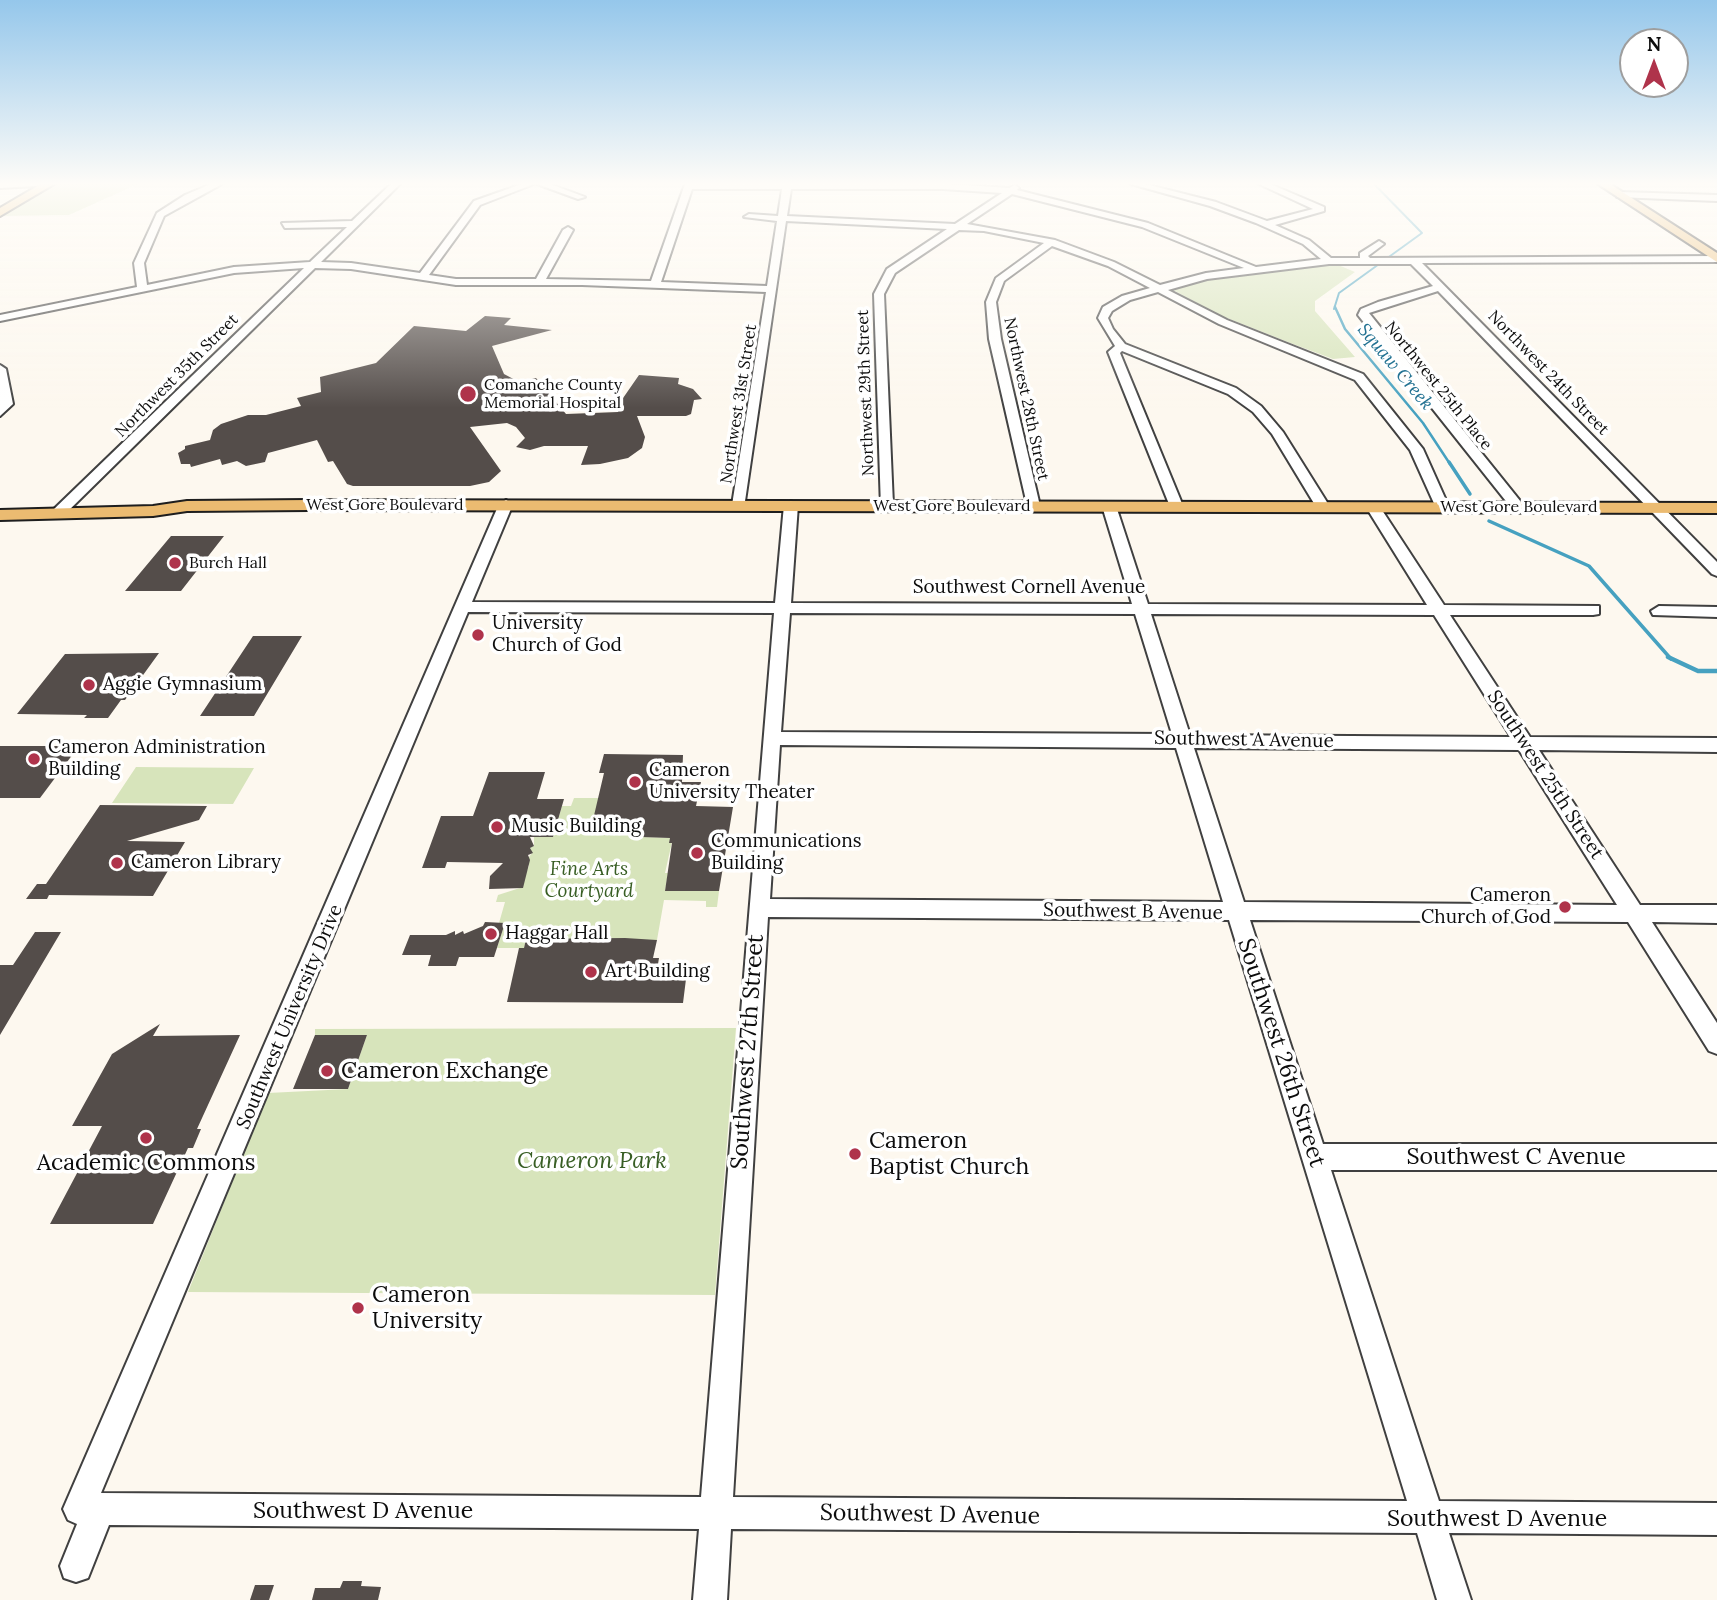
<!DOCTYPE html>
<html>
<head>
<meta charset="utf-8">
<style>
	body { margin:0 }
	#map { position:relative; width:1717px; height:1600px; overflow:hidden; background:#fdf8ef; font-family:Lora,serif }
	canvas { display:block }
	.north { position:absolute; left:1619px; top:28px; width:70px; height:70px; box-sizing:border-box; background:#fff; border:2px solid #9e9e9e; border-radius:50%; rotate:0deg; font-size:19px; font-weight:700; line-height:28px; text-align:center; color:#0d0d0d }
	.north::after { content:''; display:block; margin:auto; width:24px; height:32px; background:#af334b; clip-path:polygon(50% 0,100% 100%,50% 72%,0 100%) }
</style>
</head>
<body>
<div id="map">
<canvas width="1717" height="1600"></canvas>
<div class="north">N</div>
</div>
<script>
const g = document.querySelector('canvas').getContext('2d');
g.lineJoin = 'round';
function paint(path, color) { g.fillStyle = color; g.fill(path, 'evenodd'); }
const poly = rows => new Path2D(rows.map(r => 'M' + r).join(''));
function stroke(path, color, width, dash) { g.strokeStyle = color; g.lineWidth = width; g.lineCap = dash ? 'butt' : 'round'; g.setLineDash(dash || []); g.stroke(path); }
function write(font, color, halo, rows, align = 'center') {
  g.font = font + ' Lora,serif'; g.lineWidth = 7; g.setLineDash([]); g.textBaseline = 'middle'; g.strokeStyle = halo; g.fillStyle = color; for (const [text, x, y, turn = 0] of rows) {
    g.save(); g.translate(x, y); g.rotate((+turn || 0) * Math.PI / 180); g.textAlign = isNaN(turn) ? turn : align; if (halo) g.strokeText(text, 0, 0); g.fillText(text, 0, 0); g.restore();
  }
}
const green = poly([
	[57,184,138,184,69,215,3,216],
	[1336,264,1355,272,1315,301,1315,311,1355,357,1333,359,1293,344,1219,315,1171,289,1225,275],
	[136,767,254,768,233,804,112,803],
	[574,798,599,798,593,824,639,827,642,830,641,837,670,838,672,842,665,873,668,873,665,891,719,891,717,907,706,907,706,901,664,900,657,940,526,939,524,948,497,948,505,923,499,923,505,902,496,902,498,895,523,887,522,882,529,866,526,861,532,853,530,848,534,846,534,837,553,837,562,806,571,806],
	[736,1028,715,1295,188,1292,268,1093,348,1089,367,1035,315,1035,315,1029]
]);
const streamFar3 = poly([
	[1334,309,1339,293,1422,233,1374,184]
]);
const streamFar2 = poly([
	[1335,307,1345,329,1423,423,1450,464]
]);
const streamFar1 = poly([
	[1449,462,1470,494],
	[1489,521,1589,566,1671,659]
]);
const stream = poly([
	[1668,657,1698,671,1717,671]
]);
const building = poly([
	[485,316,511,318,504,325,552,330,492,346,504,374,519,382,536,378,566,414,618,412,621,401,639,375,679,378,678,384,693,389,702,399,694,400,691,414,686,416,637,416,645,437,642,448,628,458,600,464,581,465,588,446,544,446,530,450,516,447,525,438,516,427,507,423,470,427,501,471,489,482,470,486,353,486,347,484,333,461,328,462,317,440,268,453,265,462,246,466,237,461,222,465,220,459,191,467,190,464,181,464,178,453,185,449,185,446,210,440,213,430,221,424,248,415,266,415,301,406,297,398,321,392,320,377,376,363,414,326,466,331],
	[171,536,224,536,181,591,125,591],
	[253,636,302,636,254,716,200,716],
	[159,653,125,700,121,700,108,718,84,718,87,715,17,714,65,654],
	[0,746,79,746,40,798,0,798],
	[604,754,683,755,682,782,701,782,696,806,733,807,719,891,665,891,672,843,669,843,670,838,640,837,642,830,638,830,639,827,592,824,604,773,599,773],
	[489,772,545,772,537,799,564,799,553,837,530,837,534,846,530,848,533,853,528,855,530,860,523,888,489,889,490,876,503,863,447,862,445,868,422,868,441,816,473,816],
	[100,805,207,806,199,820,127,841,185,842,153,896,49,895,47,899,26,899,37,884,46,884],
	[485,922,505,923,494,957,459,957,456,966,428,966,431,955,402,955,410,935,446,935,455,931,455,935,463,931,464,934,483,926],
	[35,932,61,932,0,1035,0,965,13,965],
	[625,938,657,940,653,958,659,958,658,964,669,964,667,979,686,979,683,1003,507,1002,519,948,524,948,526,939],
	[160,1024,153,1036,240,1035,197,1129,201,1129,193,1148,188,1148,153,1224,50,1224,102,1126,72,1126,112,1054],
	[315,1035,367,1035,348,1089,293,1089],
	[343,1581,362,1581,361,1586,381,1587,378,1600,312,1600,315,1588,340,1588],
	[255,1585,274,1585,269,1600,250,1600]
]);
const minor = poly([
	[0,184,51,184,51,185,0,188,0,184],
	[211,184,222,184,164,216,144,263,147,285,234,267,310,262,347,227,285,228,282,223,352,221,391,184,400,184,321,262,351,263,420,273,474,201,522,184,534,184,480,205,429,275,456,279,536,279,563,230,568,227,573,230,546,279,651,281,685,184,950,184,1009,188,1015,185,1019,188,1017,190,1148,223,1256,267,1321,259,1303,244,1256,223,1210,206,1131,184,1145,184,1216,202,1267,221,1313,209,1259,184,1270,184,1324,207,1324,211,1275,225,1309,240,1331,258,1360,258,1360,253,1379,241,1384,244,1368,256,1370,258,1717,256,1717,262,1422,263,1717,562,1717,576,1712,574,1438,291,1369,313,1525,507,1523,510,1513,510,1358,315,1361,309,1378,302,1433,286,1411,264,1329,264,1207,279,1168,290,1227,320,1363,374,1423,449,1449,507,1447,510,1437,510,1410,450,1355,380,1219,324,1158,292,1130,300,1112,311,1108,318,1113,329,1125,344,1236,388,1261,406,1283,432,1330,507,1328,510,1318,510,1272,434,1253,412,1228,394,1122,351,1120,353,1183,506,1171,509,1108,352,1115,346,1098,318,1103,307,1122,296,1150,288,1108,266,1052,246,1004,281,996,302,1001,339,1040,506,1028,509,989,339,986,302,996,278,1044,243,984,231,959,230,895,273,884,294,893,505,881,508,874,294,887,269,947,229,786,221,744,508,732,505,766,292,582,285,456,285,351,269,315,268,63,516,53,516,53,510,304,268,234,273,0,321,0,315,137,287,134,263,157,213,185,195,211,184],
	[692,189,782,189,778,216,749,214,744,217,777,221,767,286,661,282,692,189],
	[791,189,943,189,1002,193,955,224,787,216,791,189],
	[1012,194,1142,227,1244,268,1206,273,1160,285,1114,262,1055,240,967,224,1012,194],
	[537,184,550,184,585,197,578,199,537,184],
	[1620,192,1717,195,1717,201,1617,197,1620,192],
	[0,365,6,369,13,404,0,416,0,365],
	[506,500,513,504,472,602,775,603,784,505,791,501,798,505,791,603,1132,604,1102,506,1109,502,1116,506,1148,604,1427,605,1366,507,1373,503,1378,504,1444,605,1599,606,1599,614,1593,615,1450,615,1530,737,1717,738,1717,752,1539,750,1640,905,1717,905,1717,923,1652,922,1717,1023,1717,1054,1709,1051,1628,922,1250,920,1323,1144,1717,1144,1717,1170,1331,1170,1439,1501,1717,1503,1717,1535,1449,1533,1471,1600,1437,1600,1417,1533,731,1529,727,1600,693,1600,699,1529,109,1525,88,1578,76,1582,64,1578,60,1566,77,1524,68,1520,63,1509,499,504,506,500],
	[468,612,774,613,701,1497,101,1493,468,612],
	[790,613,1135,614,1172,734,781,732,790,613],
	[1151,614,1434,615,1511,737,1190,735,1151,614],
	[780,745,1176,748,1223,902,770,899,780,745],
	[1194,748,1519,750,1617,905,1244,902,1194,748],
	[768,917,1229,920,1407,1501,733,1497,768,917],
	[1659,606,1717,607,1717,617,1653,615,1651,611,1659,606]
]);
const major = poly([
	[41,184,54,184,0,216,0,208,41,184],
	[1598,184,1610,184,1717,253,1717,262,1598,184],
	[309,500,1717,503,1717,513,309,510,187,511,153,516,0,520,0,510,153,506,187,501,309,500]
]);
const markers = [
	[468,394,9,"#af334b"],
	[175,563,7,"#af334b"],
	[478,635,7,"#af334b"],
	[89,685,7,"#af334b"],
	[34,759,7,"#af334b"],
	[635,782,7,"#af334b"],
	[497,827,7,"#af334b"],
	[697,853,7,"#af334b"],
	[117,863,7,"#af334b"],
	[1565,907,7,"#af334b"],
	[491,934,7,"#af334b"],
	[591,972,7,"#af334b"],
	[327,1071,7,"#af334b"],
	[146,1138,7,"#af334b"],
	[855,1154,7,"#af334b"],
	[358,1308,7,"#af334b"]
];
const farStreetnames = [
	["Northwest 24th Street",1548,373,46],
	["Northwest 35th Street",177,376,-45],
	["Northwest 25th Place",1438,386,51],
	["Northwest 29th Street",866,393,-92],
	["Northwest 28th Street",1026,399,78],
	["Northwest 31st Street",739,404,-81],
	["West Gore Boulevard",385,505],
	["West Gore Boulevard",952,506],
	["West Gore Boulevard",1519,507]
];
const farPoinames = [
	["Comanche County",484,385],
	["Memorial Hospital",484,403],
	["Burch Hall",189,563]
];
const farWaternames = [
	["Squaw Creek",1395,367,50]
];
const streetNames = [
	["Southwest Cornell Avenue",1029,588],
	["Southwest A Avenue",1244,740,1],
	["Southwest 25th Street",1545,775,57],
	["Southwest B Avenue",1133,912,1],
	["Southwest University Drive",290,1017,-67]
];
const poiNames = [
	["University",492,624],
	["Church of God",492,646],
	["Aggie Gymnasium",103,685],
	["Cameron Administration",48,748],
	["Building",48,770],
	["Cameron",649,771],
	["University Theater",649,793],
	["Music Building",511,827],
	["Communications",711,842],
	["Building",711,864],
	["Cameron Library",131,863],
	["Cameron",1551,896,"right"],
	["Church of God",1551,918,"right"],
	["Haggar Hall",505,934],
	["Art Building",605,972]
];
const parkNames = [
	["Fine Arts",589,870],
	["Courtyard",589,892]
];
const nearStreetnames = [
	["Southwest 27th Street",748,1052,-86],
	["Southwest 26th Street",1281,1053,72],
	["Southwest C Avenue",1516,1157],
	["Southwest D Avenue",363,1511],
	["Southwest D Avenue",930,1515,1],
	["Southwest D Avenue",1497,1519]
];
const nearPoinames = [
	["Cameron Exchange",341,1071],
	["Cameron",869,1141],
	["Baptist Church",869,1167],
	["Academic Commons",146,1163,"center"],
	["Cameron",372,1295],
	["University",372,1321]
];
const nearParknames = [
	["Cameron Park",592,1161]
];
paint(green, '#d7e4bb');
stroke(streamFar3, '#46a1c0', 2);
stroke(streamFar2, '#46a1c0', 2.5);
stroke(streamFar1, '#46a1c0', 3.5);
stroke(stream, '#46a1c0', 4.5);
paint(building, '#544d4a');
stroke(minor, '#404040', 4);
stroke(major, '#1e1e1e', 4);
paint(minor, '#fff');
paint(major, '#ebbb71');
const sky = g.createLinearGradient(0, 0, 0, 408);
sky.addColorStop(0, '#95c7eb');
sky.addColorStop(0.45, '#fefcf8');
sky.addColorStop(1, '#fefcf800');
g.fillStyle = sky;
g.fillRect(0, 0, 1717, 408);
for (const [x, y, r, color] of markers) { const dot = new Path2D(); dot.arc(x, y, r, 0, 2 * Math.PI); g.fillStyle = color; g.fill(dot); stroke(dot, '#fff', 2.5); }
write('16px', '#0d0d0d', '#fff', farStreetnames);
write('16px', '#0d0d0d', '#fff', farPoinames, 'left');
write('italic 18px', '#237292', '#fff', farWaternames);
write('19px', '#0d0d0d', '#fff', streetNames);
write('19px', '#0d0d0d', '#fff', poiNames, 'left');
write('italic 19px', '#385e24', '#fff', parkNames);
write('23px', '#0d0d0d', '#fff', nearStreetnames);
write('23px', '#0d0d0d', '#fff', nearPoinames, 'left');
write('italic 23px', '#385e24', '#fff', nearParknames);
</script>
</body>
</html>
